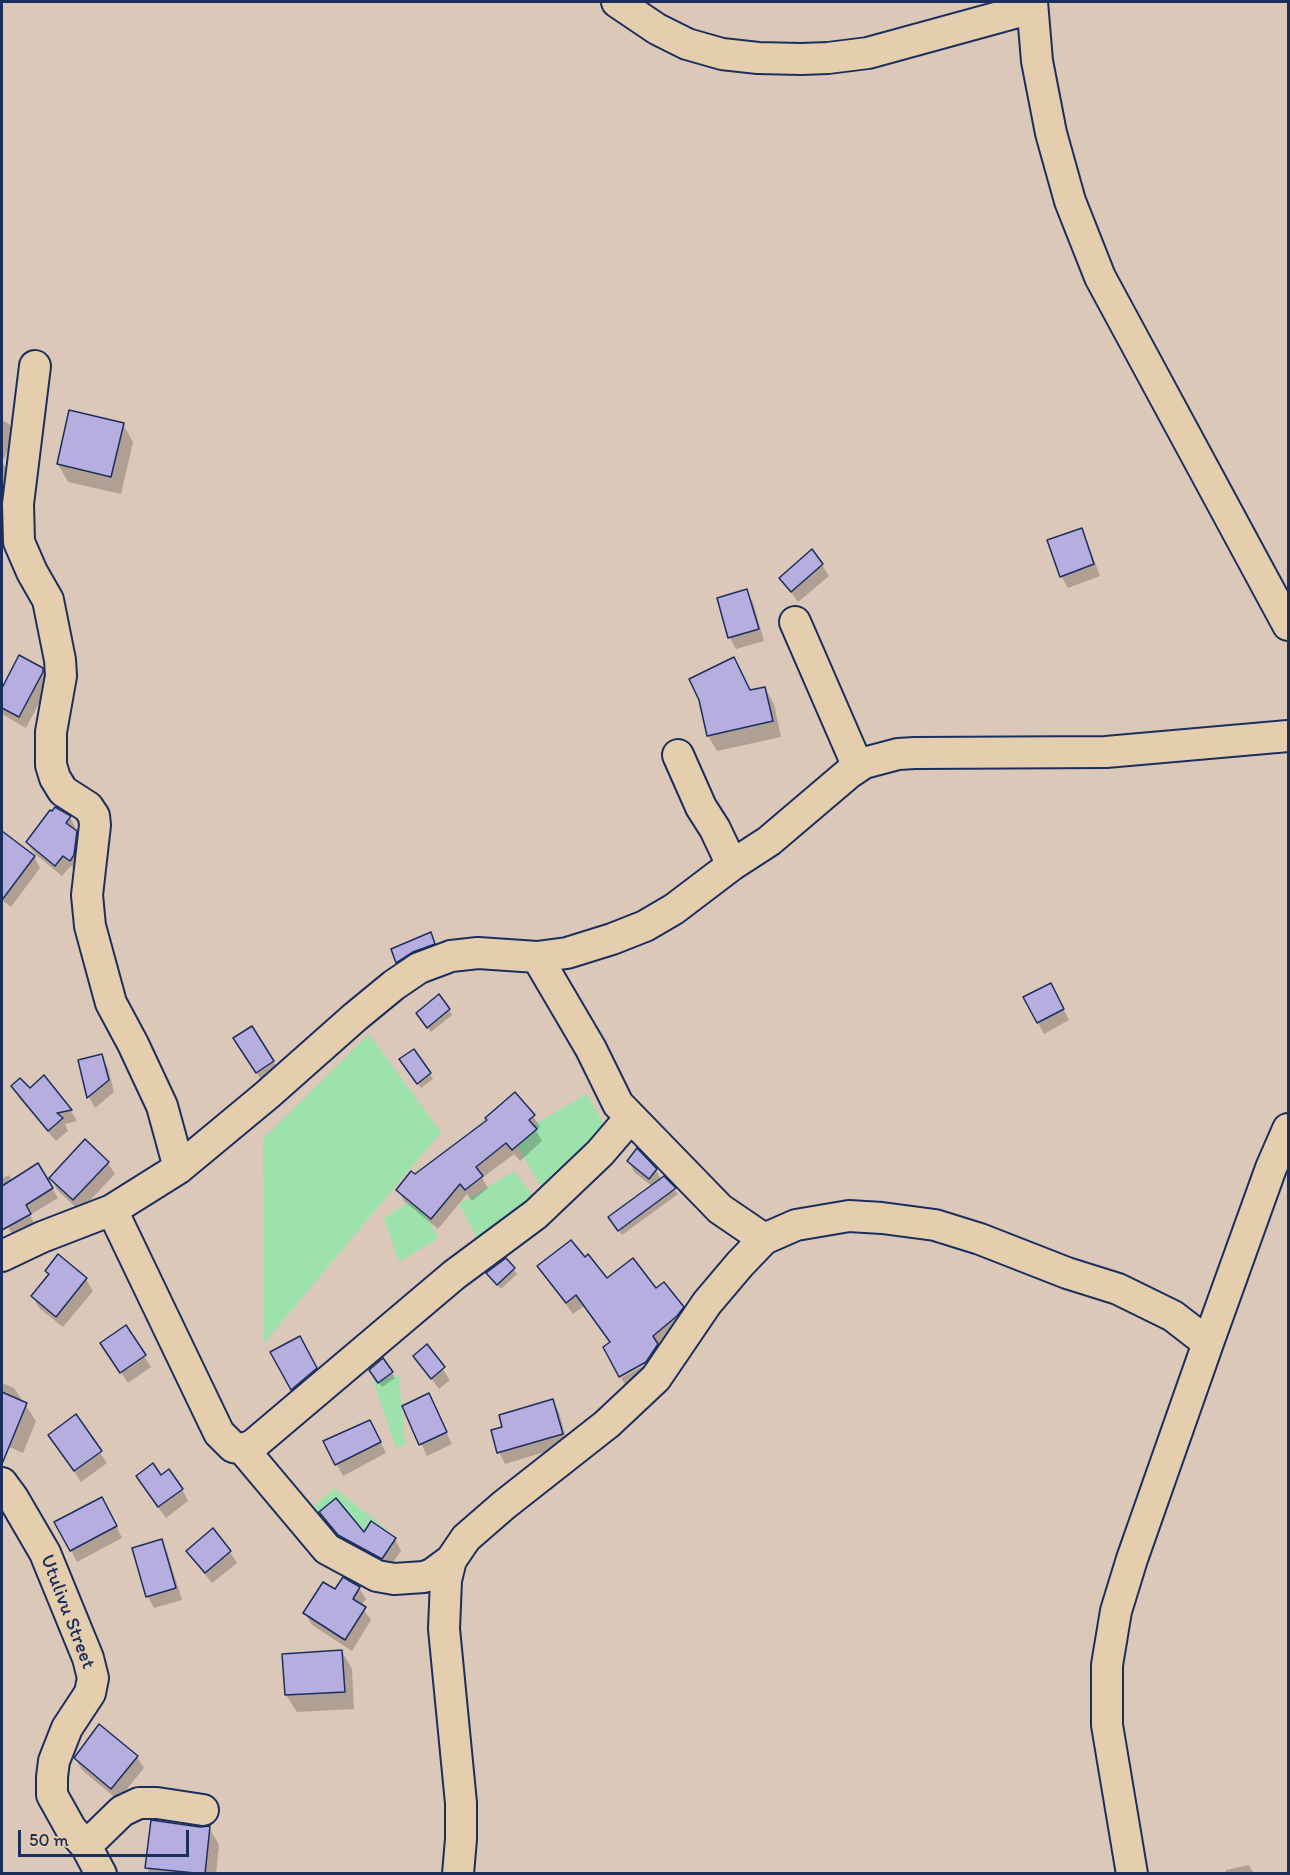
<!DOCTYPE html>
<html>
<head>
<meta charset="utf-8">
<style>
	body { margin:0 }
	#map { position:relative; width:1290px; height:1875px; overflow:hidden; background:#dcc8b8; font-family:Itim,sans-serif }
	canvas { display:block }
	.frame { position:absolute; inset:0; border:3px solid #1b2f5e; pointer-events:none }
	.scale { position:absolute; left:18px; top:1830px; width:171px; height:27px; box-sizing:border-box; border:3px solid #1b2f5e; border-top:0; padding-left:8px; font-size:18px; line-height:21px; white-space:nowrap; color:#1b2f5e; -webkit-text-stroke:4px #e5ceae; paint-order:stroke }
</style>
</head>
<body>
<div id="map">
<canvas width="1290" height="1875"></canvas>
<div class="frame"></div>
<div class="scale">50 m</div>
</div>
<script>
const g = document.querySelector('canvas').getContext('2d');
g.lineJoin = 'round';
function paint(path, color) { g.fillStyle = color; g.fill(path, 'evenodd'); }
const poly = rows => new Path2D(rows.map(r => 'M' + r).join(''));
function stroke(path, color, width, dash) { g.strokeStyle = color; g.lineWidth = width; g.lineCap = dash ? 'butt' : 'round'; g.setLineDash(dash || []); g.stroke(path); }
function write(font, color, halo, rows, align = 'center') {
  g.font = font + ' Itim,sans-serif'; g.lineWidth = 6; g.setLineDash([]); g.textBaseline = 'middle'; g.strokeStyle = halo; g.fillStyle = color; for (const [text, x, y, turn = 0] of rows) {
    g.save(); g.translate(x, y); g.rotate((+turn || 0) * Math.PI / 180); g.textAlign = isNaN(turn) ? turn : align; if (halo) g.strokeText(text, 0, 0); g.fillText(text, 0, 0); g.restore();
  }
}
const green = poly([
	[369,1034,441,1132,264,1343,263,1139],
	[587,1094,609,1134,550,1202,512,1137],
	[514,1171,536,1200,477,1238,459,1204],
	[415,1198,439,1238,399,1262,384,1218],
	[399,1376,405,1445,396,1448,373,1380],
	[334,1488,388,1530,350,1541,312,1508]
]);
const shadow = poly([
	[2,420,9,424,15,435,2,462,11,475,7,504,2,500],
	[123,424,133,442,121,494,68,482,58,464],
	[1081,530,1087,541,1100,576,1068,588,1061,576],
	[822,565,829,576,798,602,781,578],
	[746,591,753,602,764,641,736,649,730,638,719,599],
	[20,657,42,669,49,681,49,684,26,728,2,714,2,691],
	[734,659,751,692,765,688,774,704,781,737,717,751,708,736],
	[70,817,76,829,75,831,83,844,77,871,71,866,62,876,34,853,27,842],
	[2,833,34,857,40,868,11,907,2,900],
	[430,934,436,945,404,973,398,963,406,958,404,956],
	[1056,996,1069,1020,1044,1034,1025,998],
	[449,1010,452,1015,431,1032,421,1019],
	[242,1050,273,1061,279,1073,263,1083],
	[414,1051,433,1079,421,1088,404,1065],
	[102,1056,108,1068,114,1092,95,1108,89,1097,80,1061],
	[44,1078,71,1111,77,1121,65,1124,68,1131,56,1141,19,1098,13,1086,30,1090],
	[533,1116,540,1127,536,1131,542,1141,520,1161,514,1154,482,1178,488,1188,472,1201,467,1194,438,1229,404,1201,398,1190,415,1176],
	[628,1161,656,1170,661,1179,663,1178,678,1194,622,1235,612,1222,652,1186,635,1173],
	[108,1163,115,1174,80,1211,57,1190,51,1178],
	[38,1165,58,1198,30,1215,35,1225,13,1236,2,1216,2,1179,9,1175,12,1181],
	[58,1256,86,1279,93,1291,63,1327,39,1308,32,1296,49,1276,46,1271],
	[584,1259,607,1280,656,1290,682,1308,689,1319,683,1327,659,1347,664,1356,627,1387,621,1378,653,1360,652,1357,620,1375,611,1344,584,1306,573,1314,539,1266],
	[506,1260,517,1274,501,1289,488,1273],
	[126,1328,151,1367,128,1383,109,1354],
	[300,1338,323,1380,298,1401,272,1353],
	[427,1346,450,1380,439,1389,415,1356],
	[383,1360,395,1378,382,1387,374,1375],
	[2,1383,14,1388,36,1421,23,1453,7,1446,4,1454,2,1453],
	[429,1395,452,1444,427,1456,404,1406],
	[553,1401,559,1412,568,1445,505,1464,499,1452,504,1428],
	[75,1417,107,1463,81,1482,57,1446],
	[376,1433,386,1453,343,1476,325,1442],
	[161,1477,182,1489,188,1501,166,1518,144,1488],
	[108,1510,122,1538,77,1562,56,1523],
	[321,1513,364,1534,395,1539,401,1551,388,1569,346,1547,327,1524],
	[161,1541,167,1552,182,1600,154,1608,148,1597,133,1549],
	[188,1551,230,1552,237,1563,212,1583,195,1562],
	[359,1588,366,1599,361,1606,371,1620,352,1651,312,1625,305,1613,335,1592],
	[342,1652,352,1669,354,1709,297,1712,286,1695,284,1655],
	[137,1757,144,1768,118,1800,82,1770,75,1758],
	[209,1828,219,1845,216,1874,150,1874,147,1868,200,1829],
	[1249,1865,1254,1874,1226,1874,1226,1870]
]);
const building = poly([
	[69,410,124,423,111,477,57,464,69,410],
	[1082,528,1094,564,1060,577,1047,540,1082,528],
	[812,549,823,564,791,592,779,578,812,549],
	[747,589,759,629,728,638,717,598,747,589],
	[19,655,43,668,43,672,19,717,2,708,2,688,19,655],
	[734,657,750,690,765,687,773,721,707,736,699,700,689,679,734,657],
	[55,807,71,816,66,823,77,831,74,855,70,861,63,856,55,866,26,842,50,810,52,811,55,807],
	[2,831,35,856,2,900,2,831],
	[431,932,435,944,413,952,396,963,391,949,431,932],
	[1051,983,1064,1009,1037,1023,1023,997,1051,983],
	[439,994,450,1009,427,1028,416,1013,439,994],
	[252,1026,274,1061,256,1073,233,1038,252,1026],
	[414,1049,431,1073,417,1084,399,1059,414,1049],
	[102,1054,109,1080,87,1098,78,1060,102,1054],
	[44,1075,72,1110,57,1113,63,1118,48,1131,11,1086,20,1078,30,1088,44,1075],
	[515,1092,535,1115,529,1120,537,1129,512,1150,506,1143,476,1167,483,1176,465,1190,460,1184,431,1219,396,1190,411,1171,415,1174,487,1120,485,1118,515,1092],
	[85,1139,109,1162,73,1200,49,1178,85,1139],
	[637,1148,657,1169,649,1179,627,1161,637,1148],
	[38,1163,53,1188,26,1205,31,1214,2,1230,2,1186,38,1163],
	[664,1176,676,1188,618,1231,608,1217,664,1176],
	[571,1240,585,1257,588,1254,607,1278,633,1258,656,1288,664,1282,684,1307,677,1316,653,1336,658,1344,646,1362,619,1377,603,1347,610,1342,576,1295,566,1303,537,1266,571,1240],
	[58,1254,87,1278,56,1317,31,1296,49,1274,45,1271,58,1254],
	[506,1258,515,1268,497,1285,486,1273,506,1258],
	[126,1325,146,1355,120,1373,100,1343,126,1325],
	[300,1336,317,1368,291,1390,270,1352,300,1336],
	[427,1344,445,1367,431,1379,413,1356,427,1344],
	[383,1358,393,1372,378,1383,369,1370,383,1358],
	[2,1392,27,1403,2,1464,2,1392],
	[429,1393,447,1432,419,1445,402,1406,429,1393],
	[553,1399,563,1434,497,1453,491,1430,502,1427,499,1415,553,1399],
	[76,1414,102,1451,74,1471,48,1435,76,1414],
	[370,1420,381,1442,335,1465,323,1441,370,1420],
	[153,1463,161,1475,169,1469,183,1489,158,1507,136,1476,153,1463],
	[102,1497,117,1526,70,1551,54,1522,102,1497],
	[336,1498,364,1532,371,1521,396,1538,382,1559,338,1535,319,1512,336,1498],
	[213,1528,231,1551,205,1573,186,1551,213,1528],
	[162,1539,176,1588,146,1597,132,1548,162,1539],
	[343,1577,360,1587,353,1599,366,1607,345,1640,303,1613,323,1582,335,1589,343,1577],
	[342,1650,345,1692,285,1695,282,1654,342,1650],
	[99,1724,138,1756,111,1789,74,1758,99,1724],
	[151,1820,200,1827,210,1826,205,1874,145,1868,151,1820]
]);
const minor = poly([
	[617,2,657,29,687,44,722,54,758,58,801,59,828,58,868,53,1032,8],
	[1032,2,1037,61,1051,133,1070,201,1100,277,1288,625],
	[35,366,18,504,19,542,32,572,48,600,60,660,61,676,51,732,51,765,55,778,63,791,88,807,94,816,95,825,87,895,90,926,111,1003,133,1044,162,1106,179,1168],
	[795,622,858,767],
	[678,755,701,807,715,829,732,865],
	[537,957,591,1049,618,1104,720,1209,764,1239],
	[112,1210,219,1433,233,1447,243,1449,253,1445,454,1275,536,1214,600,1153,630,1118],
	[2,1256,42,1237,112,1210,179,1168,267,1095,355,1017,394,985,419,968,451,956,478,953,537,957,567,953,612,939,645,926,674,909,732,865,769,841,849,773,864,763,898,754,915,753,1106,752,1288,736],
	[243,1449,327,1549,377,1576,394,1579,424,1577,432,1574,451,1560],
	[2,1483,13,1498,45,1553,88,1658,93,1678,90,1693,67,1728,54,1761,52,1777,52,1795,71,1829,86,1846,101,1874],
	[86,1846,122,1811,139,1803,157,1803,203,1810],
	[458,1874,461,1839,461,1803,444,1629,446,1580,451,1560,466,1538,504,1505,607,1424,656,1378,707,1303,740,1264,764,1239,796,1225,849,1216,882,1218,935,1225,980,1239,1067,1273,1118,1289,1173,1316,1208,1343],
	[1132,1874,1107,1725,1107,1665,1116,1611,1132,1559,1208,1343,1271,1168,1288,1129]
]);
const streetNames = [
	["Utulivu Street",67,1612,69]
];
paint(green, '#9de1ad');
paint(shadow, '#0003');
paint(building, '#b6aedf');
stroke(building, '#1b2f5e', 1.5);
stroke(minor, '#1b2f5e', 34);
stroke(minor, '#e5ceae', 30);
write('20px', '#1b2f5e', '#e5ceae', streetNames);
</script>
</body>
</html>
